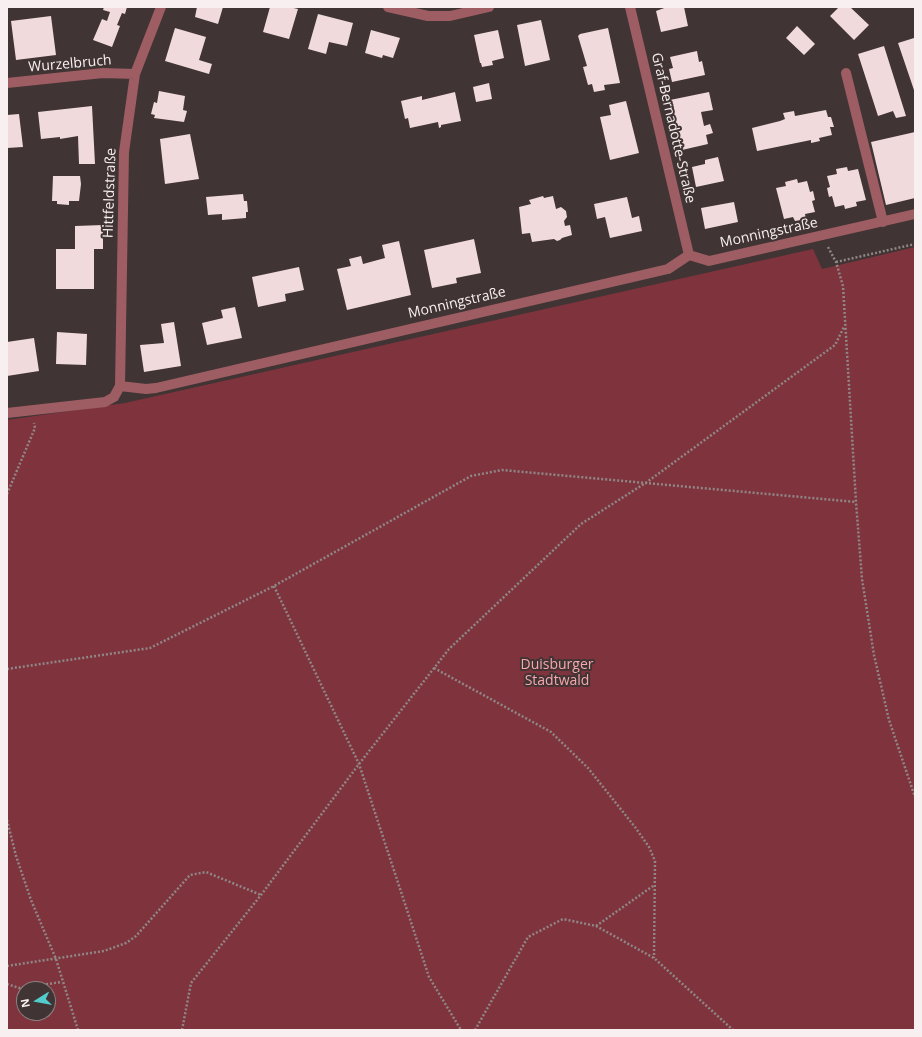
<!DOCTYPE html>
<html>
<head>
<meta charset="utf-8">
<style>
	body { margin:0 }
	#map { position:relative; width:922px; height:1037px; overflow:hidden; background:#403434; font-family:"Open Sans",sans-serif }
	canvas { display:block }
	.frame { position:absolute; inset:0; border:8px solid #f8f0f0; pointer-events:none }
	.north { position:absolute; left:16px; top:981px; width:40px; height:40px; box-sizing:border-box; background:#403434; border:1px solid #8a7f7f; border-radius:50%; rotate:259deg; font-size:11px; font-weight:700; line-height:16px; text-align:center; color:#f8f0f0 }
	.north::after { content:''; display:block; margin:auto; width:14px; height:18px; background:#52cdcc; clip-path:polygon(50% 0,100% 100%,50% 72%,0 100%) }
</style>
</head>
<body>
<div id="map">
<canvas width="922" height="1037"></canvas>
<div class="frame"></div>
<div class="north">N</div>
</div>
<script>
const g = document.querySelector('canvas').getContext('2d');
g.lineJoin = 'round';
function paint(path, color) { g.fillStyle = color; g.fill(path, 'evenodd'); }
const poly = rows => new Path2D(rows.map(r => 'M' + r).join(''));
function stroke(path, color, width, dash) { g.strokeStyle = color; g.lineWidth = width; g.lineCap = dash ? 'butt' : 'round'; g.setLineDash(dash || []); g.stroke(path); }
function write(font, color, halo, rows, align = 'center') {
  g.font = font + ' "Open Sans",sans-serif'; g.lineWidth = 4; g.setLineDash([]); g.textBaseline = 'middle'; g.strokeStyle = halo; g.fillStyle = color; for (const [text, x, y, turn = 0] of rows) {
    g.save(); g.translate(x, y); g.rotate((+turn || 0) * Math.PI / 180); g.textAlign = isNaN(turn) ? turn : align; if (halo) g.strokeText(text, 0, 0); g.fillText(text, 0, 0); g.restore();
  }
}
const green = poly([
	[915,247,915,1030,7,1030,7,420,125,403,813,249,822,269],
	[24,989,48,989,48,1013,24,1013]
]);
const building = poly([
	[104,7,127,7,125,14,122,13,117,25,120,26,112,47,93,40,102,19,107,21,110,12,103,10],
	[197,7,223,7,218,24,195,17],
	[270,7,289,7,298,9,289,39,263,32],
	[667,7,684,7,688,26,661,32,656,11],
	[839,7,850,7,869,25,854,40,830,16],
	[318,14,353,23,347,46,329,42,326,54,308,49],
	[51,16,56,55,16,60,11,21],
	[541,20,550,60,525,66,517,25],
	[797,26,815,44,804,55,786,38],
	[175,28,206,37,199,60,212,64,209,74,165,61],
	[608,28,620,83,604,85,605,90,594,92,592,84,588,85,583,67,587,66,578,36,580,34],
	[371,30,400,38,393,58,383,55,382,58,365,53],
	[498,30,504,58,492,61,493,65,482,67,481,63,480,63,474,35],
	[914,38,915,41,915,93,898,43],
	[884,46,906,116,896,118,893,111,878,116,858,54],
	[697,51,699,62,702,61,705,75,672,82,669,69,673,68,670,57],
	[489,83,492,99,476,102,473,87],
	[159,91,185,96,183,110,187,111,184,122,154,118,155,115,151,114,154,102,157,103],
	[455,92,461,121,441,125,441,127,439,128,438,122,410,128,408,118,405,119,401,101,422,96,422,100],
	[709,92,713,110,701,112,704,126,710,124,713,133,706,135,708,144,682,150,670,100],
	[626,101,639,153,610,160,600,117,611,115,609,105],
	[92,106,95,164,79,164,78,136,60,139,60,137,41,139,38,112],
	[826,110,828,117,831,117,834,127,830,127,832,135,819,138,820,141,811,143,811,140,757,151,752,128,780,121,785,119,783,113,794,111,795,116],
	[19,114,23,147,7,148,7,115],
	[915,132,915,198,886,205,871,142],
	[190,134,199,179,165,184,160,139],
	[718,157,724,181,696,187,692,167,705,164,705,160],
	[847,167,848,171,858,169,866,200,856,202,857,206,845,209,844,205,835,207,832,196,829,197,827,188,830,187,827,176,837,174,836,169],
	[53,176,80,176,81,184,79,201,69,201,69,205,57,204,57,201,52,201],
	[797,179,798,183,807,181,810,192,813,191,815,200,812,201,815,212,805,214,806,219,795,221,793,217,784,219,776,188,786,186,785,182],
	[243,194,244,201,247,201,248,212,246,212,246,218,222,220,222,214,208,215,206,197],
	[543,196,544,198,553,196,556,209,561,207,566,211,567,217,564,221,565,226,570,225,572,235,562,238,560,240,557,241,554,239,532,242,530,233,522,234,519,207,531,204,529,200],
	[627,197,632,218,639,216,642,231,610,238,605,217,597,219,594,204],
	[734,202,738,222,705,229,701,208],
	[103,225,103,249,94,249,94,289,56,289,56,249,75,249,75,226],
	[474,239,481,273,456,278,457,283,432,288,424,250],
	[399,241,411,295,347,310,337,269,351,266,349,259,361,256,363,264,385,258,382,245],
	[299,267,304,290,285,294,286,301,258,307,252,277],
	[235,307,242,338,207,345,202,323,223,318,221,310],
	[174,322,181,366,144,372,140,345,164,343,161,324],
	[57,332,87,334,86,365,56,364],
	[34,338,39,371,7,376,7,342]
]);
const path = poly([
	[828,247,836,262,843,286,856,502,862,579,874,655,889,720,915,797],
	[836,262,915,244],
	[7,494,35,428,34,423],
	[274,586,359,764,429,977,461,1030],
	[434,668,551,732,588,768,635,827,649,847,655,861,654,958],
	[7,669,150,648,274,586,471,476,502,470,856,502],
	[7,820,16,856,31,900,56,959,78,1030],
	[596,926,653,886],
	[7,966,104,951,126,943,136,936,190,875,206,872,261,895],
	[7,984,19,988,62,982],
	[182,1030,191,983,261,895,359,764,449,649,581,524,647,482,835,345,844,327],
	[475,1030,528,937,563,919,596,926,654,958,733,1030]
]);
const minor = poly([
	[388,7,428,16,450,16,489,7],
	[630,7,689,255],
	[846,73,883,222],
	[7,83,103,73,135,74],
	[120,386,146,389,156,388,668,269,689,255,709,261,915,214],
	[7,413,105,402,114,397,120,386,124,152,135,74,161,7]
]);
const streetNames = [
	["Wurzelbruch",70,64,-5],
	["Graf-Bernadotte-Straße",673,128,77],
	["Hittfeldstraße",110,193,-88],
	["Monningstraße",769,233,-12],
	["Monningstraße",457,303,-13]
];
const parkNames = [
	["Duisburger",557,665],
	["Stadtwald",557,681]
];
paint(green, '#7f343d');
paint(building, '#f1dadb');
stroke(path, '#908686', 2.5, [2, 2]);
stroke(minor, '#9d5d62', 10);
write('14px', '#f8f0f0', '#403434', streetNames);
write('14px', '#f7a7ad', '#403434', parkNames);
</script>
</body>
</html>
